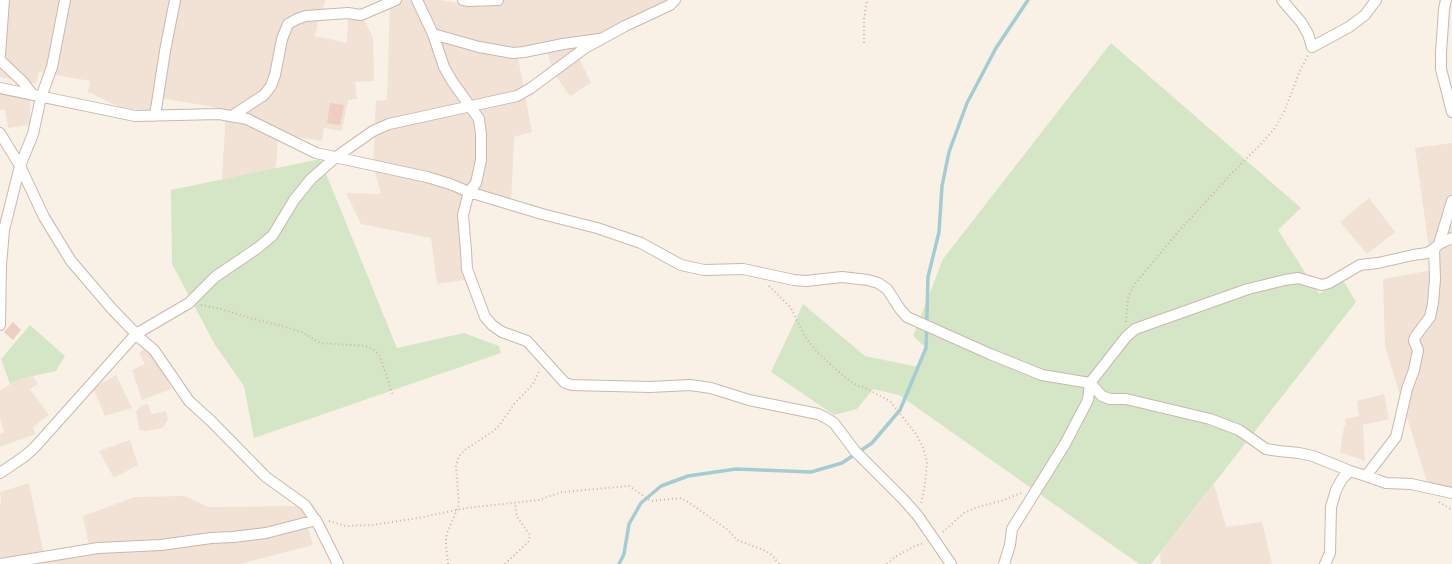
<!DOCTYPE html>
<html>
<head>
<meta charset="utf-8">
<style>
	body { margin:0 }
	canvas { display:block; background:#faf1e6 }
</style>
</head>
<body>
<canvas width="1452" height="564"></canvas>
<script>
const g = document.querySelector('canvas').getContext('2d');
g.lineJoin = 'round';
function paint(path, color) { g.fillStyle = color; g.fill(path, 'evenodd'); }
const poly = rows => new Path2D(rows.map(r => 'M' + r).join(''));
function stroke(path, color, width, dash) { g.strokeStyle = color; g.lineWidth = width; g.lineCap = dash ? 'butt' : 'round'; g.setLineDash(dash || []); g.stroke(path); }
const residential = poly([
	[0,0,326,0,319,17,315,36,347,43,348,13,361,15,373,37,374,81,355,82,357,99,348,100,342,131,324,128,322,141,278,134,276,169,222,180,226,109,158,98,156,111,122,108,88,92,90,81,39,72,36,84,0,77],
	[396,0,439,0,484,7,484,0,667,0,670,5,577,54,591,83,570,96,553,72,546,46,517,52,532,132,514,137,511,205,469,192,463,215,471,279,437,284,431,238,361,224,346,193,381,194,373,166,376,101,387,100,390,2],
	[0,93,30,98,30,125,8,128,5,110,0,110],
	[1452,143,1452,493,1429,488,1385,347,1383,279,1432,270,1415,148],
	[1369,198,1395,232,1367,254,1340,222],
	[145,348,160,362,171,389,142,400,132,370,145,364,139,353],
	[116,375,132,408,105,416,93,388],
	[33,376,38,384,30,389,49,415,33,427,35,434,0,447,0,434,4,432,0,418,0,390,19,379],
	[1384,394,1389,419,1363,425,1365,461,1340,452,1344,427,1346,426,1345,419,1359,416,1357,401],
	[148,404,151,414,166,411,168,419,163,428,146,431,139,430,136,411,142,405],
	[130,440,138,465,114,478,99,451],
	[29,483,45,560,89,546,83,516,135,497,184,496,209,507,302,506,313,545,240,564,0,564,0,504,1,503,0,492],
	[1214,484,1226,527,1262,522,1272,564,1161,564,1160,553]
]);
const green = poly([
	[1111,43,1301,208,1278,230,1319,294,1343,280,1356,302,1151,564,1139,564,899,395,873,389,857,409,834,415,771,372,803,304,865,356,918,367,926,348,913,336,943,259],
	[320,159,397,348,464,333,499,346,501,353,254,438,244,386,215,345,172,264,171,190],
	[30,325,65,356,56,371,19,379,10,384,1,359]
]);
const stream = poly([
	[619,564,624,554,629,524,641,503,661,486,688,476,736,469,811,472,842,463,872,443,900,410,926,348,928,277,939,232,942,186,949,152,967,103,996,48,1028,0]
]);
const building = poly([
	[330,103,344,105,340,125,327,123],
	[13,322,21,330,13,340,4,332]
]);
const path = poly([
	[864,43,864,19,867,0],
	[769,286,791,308,804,335,817,352,847,379,856,385,865,388,890,401,916,434,923,447,927,462,925,484,921,504],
	[201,305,217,308,250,318,289,328,302,332,320,343,365,346,373,349,380,356,393,396],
	[1126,322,1128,298,1134,285,1178,232,1233,172,1262,143,1275,128,1285,110,1299,73,1308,55],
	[1439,502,1452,510],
	[329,521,346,526,373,525,418,518,466,508,539,500,562,492,629,486,651,501,681,498,688,502,728,530,737,540,766,551,772,555,779,564],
	[943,532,964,513,978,507,1004,500,1021,493],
	[448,564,446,545,446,538,448,531,459,505,456,466,459,456,466,449,492,432,499,426,514,404,533,384,540,369],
	[505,564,529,541,530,535,517,517,515,503],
	[887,564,895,557,915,546,924,543]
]);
const street = poly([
	[417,0,433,34,444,67,452,81,479,119,481,134,481,160,476,183,469,192,463,215,466,251,467,269,485,317,492,325,502,332,527,341,565,383,572,385,650,387,690,385,711,388,749,400,818,414,826,418,834,423,855,451,904,500,918,516,951,564],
	[463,0,469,1,498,0],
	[1282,0,1301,22,1308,34,1312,47,1349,27,1365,15,1376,0],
	[1446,0,1444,9,1441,53,1441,69,1452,112],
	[433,34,479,47,513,53,524,52,563,44,599,39],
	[0,55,4,0],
	[0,60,23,82,33,95],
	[0,88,135,116,219,114,247,119,316,153,427,177,450,184,469,192,542,214,597,228,641,243,681,265,704,270,743,269,794,280,806,281,842,277,868,280,878,283,887,289,900,309,907,317,990,354,1042,375,1090,383,1102,396,1110,399,1126,399,1210,419,1239,430,1266,449,1279,451,1299,453,1313,456,1350,471,1366,476,1386,483,1411,484,1452,493],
	[155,116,165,51,175,0],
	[232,116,264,95,271,86,275,75,282,39,288,24,297,19,306,16,348,13,361,15,396,0],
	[0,133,20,166,44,217,71,261,112,309,141,339,154,350,189,401,211,421,266,477,305,505,318,524,338,564],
	[1439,244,1452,201],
	[0,325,1,265,4,230,20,166,33,134,41,97,52,67,65,0],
	[0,473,25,456,35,447,136,334,189,303,215,277,259,247,273,235,294,200,311,179,336,157,373,131,389,124,517,96,531,88,585,48,625,26,670,5,675,0],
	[1366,476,1396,437,1407,389,1414,370,1418,350,1414,341,1415,337,1430,317,1433,303,1435,279,1434,249],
	[0,564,98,548,161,545,211,538,233,537,266,533,316,520],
	[1004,564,1010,545,1012,529,1065,444,1088,400,1090,383,1126,337,1135,329,1248,289,1285,280,1298,278,1322,285,1329,283,1360,265,1378,263,1413,255,1427,253,1434,249,1439,244,1452,238],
	[1325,564,1330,553,1331,507,1336,490,1342,479,1350,471]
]);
paint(residential, '#f1e2d5');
paint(green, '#d5e6c6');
stroke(stream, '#a3cdd2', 3.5);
paint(building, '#eccfc0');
stroke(street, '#cab8ad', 12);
stroke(path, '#d1b2a3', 2, [1, 3]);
stroke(street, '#fff', 10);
</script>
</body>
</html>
